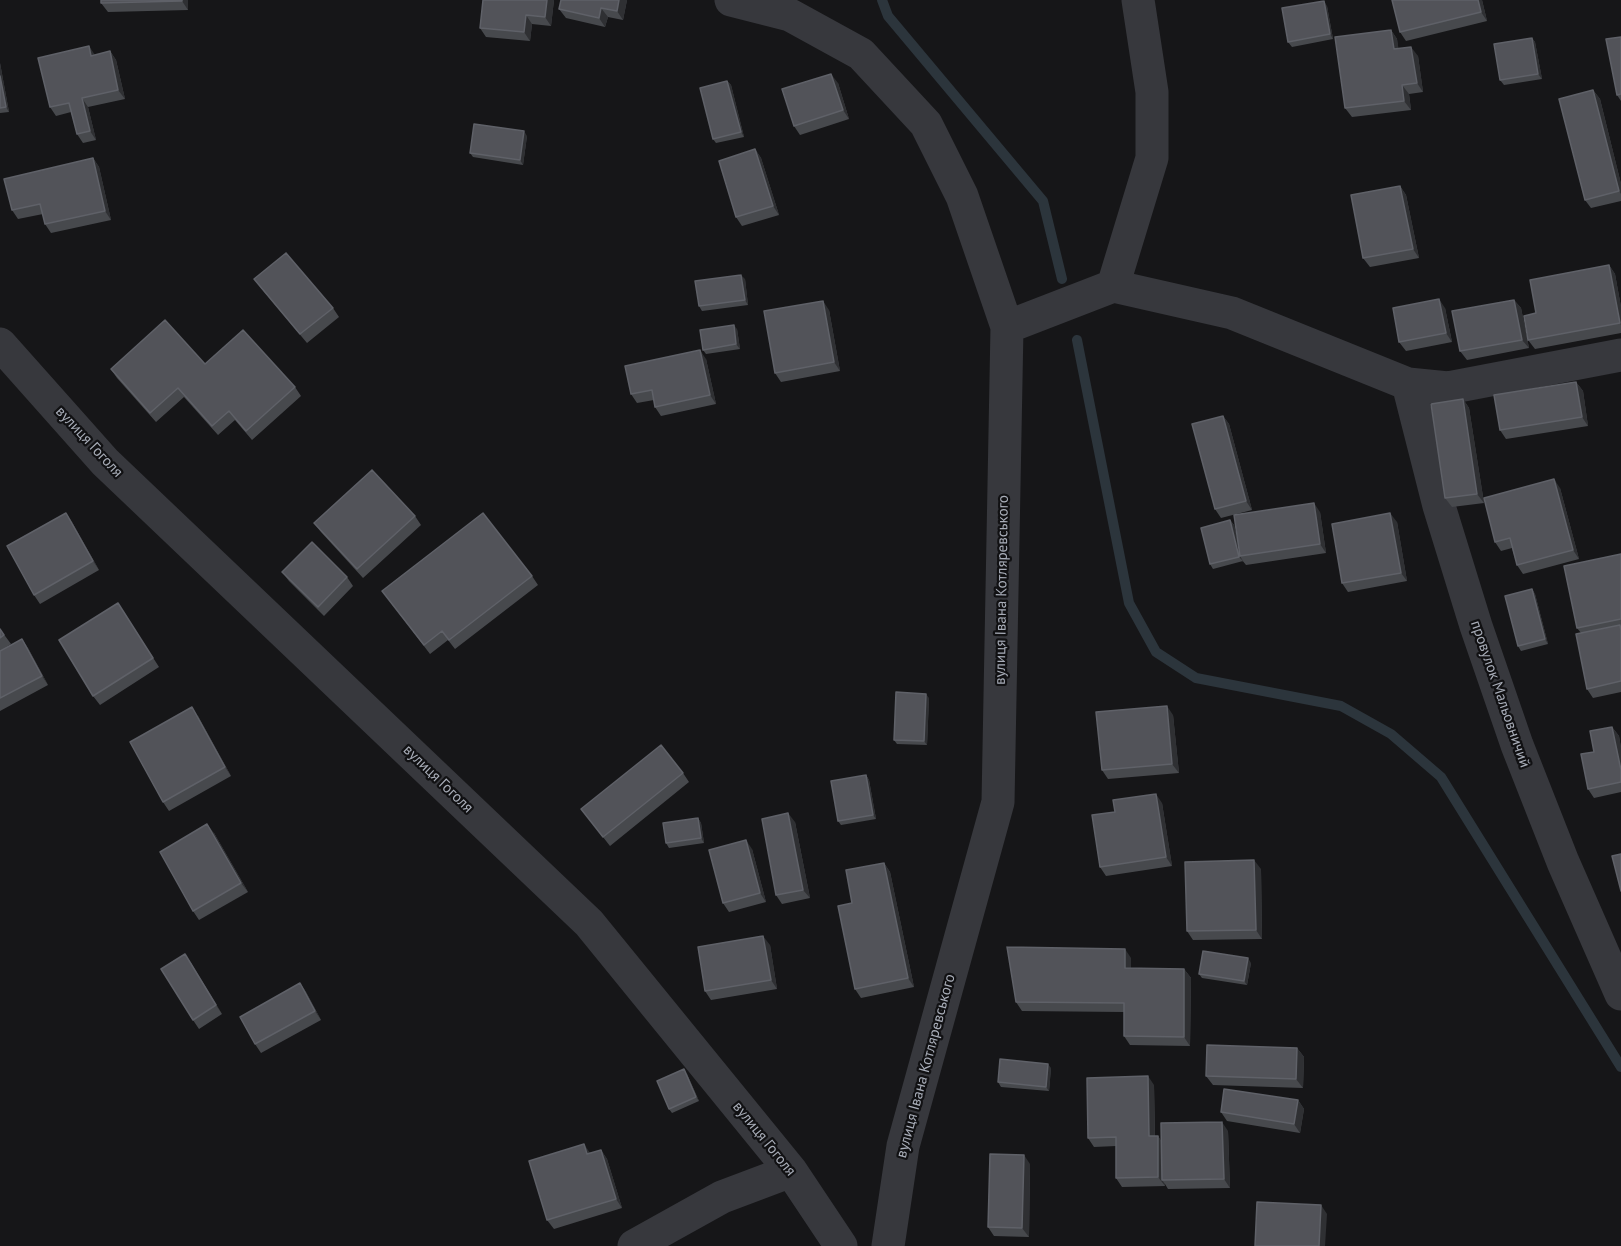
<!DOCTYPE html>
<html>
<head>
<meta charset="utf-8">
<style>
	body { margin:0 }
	canvas { display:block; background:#161618 }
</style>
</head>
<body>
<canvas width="1621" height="1246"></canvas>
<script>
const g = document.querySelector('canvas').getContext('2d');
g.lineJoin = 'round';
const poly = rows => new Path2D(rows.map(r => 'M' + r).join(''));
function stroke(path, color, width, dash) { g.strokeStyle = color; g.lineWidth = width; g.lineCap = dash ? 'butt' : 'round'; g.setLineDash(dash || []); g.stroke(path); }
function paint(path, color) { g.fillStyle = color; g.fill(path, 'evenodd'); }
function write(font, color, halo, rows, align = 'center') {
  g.font = font + ' "PT Sans",sans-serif'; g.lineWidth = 4.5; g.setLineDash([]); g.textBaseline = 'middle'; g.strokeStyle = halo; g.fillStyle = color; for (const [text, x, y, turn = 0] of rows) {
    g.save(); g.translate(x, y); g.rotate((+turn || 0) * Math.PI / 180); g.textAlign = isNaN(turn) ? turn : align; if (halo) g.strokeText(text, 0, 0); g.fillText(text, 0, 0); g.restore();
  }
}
const stream = poly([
	[882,0,888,16,1043,201,1062,279],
	[1077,340,1129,603,1156,652,1196,678,1341,706,1391,734,1441,777,1621,1067]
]);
const street = poly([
	[731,0,790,15,861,54,926,124,962,196,1007,327],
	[1113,286,1232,313,1408,384,1448,388,1621,355],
	[0,344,105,462,589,923,791,1171,841,1246],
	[1408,384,1439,506,1476,626,1517,745,1563,862,1621,994],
	[634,1246,722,1197,791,1171],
	[888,1246,903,1146,998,802,1007,327,1113,286,1152,158,1152,92,1138,0]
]);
const wall = poly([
	[188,0,188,10,108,12,101,3],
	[483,0,554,0,551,26,532,24,530,41,486,37,480,28],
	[627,0,623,20,608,17,605,27,566,18,559,9],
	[1392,0,1482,0,1487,21,1406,41,1400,32],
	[1327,6,1333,39,1292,47,1288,42],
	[1391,30,1397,39,1398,49,1418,56,1423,92,1409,94,1411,110,1352,117,1345,108],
	[1621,37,1621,101,1617,95],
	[1532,38,1535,42,1542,79,1504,85,1500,80],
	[110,51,116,60,125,99,88,107,96,140,83,143,77,134,71,112,56,116,50,107,95,55],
	[0,63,9,112,0,113],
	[727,81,731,85,744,137,716,143,713,139],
	[838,83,849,119,800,135,794,126],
	[1593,90,1600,99,1621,184,1621,201,1591,208,1585,200],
	[527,136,523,165,473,157,470,153],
	[755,149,761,158,779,215,742,226,736,217],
	[93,158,99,167,111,220,51,233,45,224,43,214,18,219,12,210],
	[1400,186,1406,195,1419,258,1370,267,1363,258],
	[1609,265,1615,274,1621,307,1621,333,1535,349,1528,340,1536,313],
	[254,279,333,308,339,317,307,343,261,288],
	[745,279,748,305,702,311,699,306],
	[1514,300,1521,308,1529,348,1467,360,1460,351],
	[1445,308,1452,342,1406,351,1399,342],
	[829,310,840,371,781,382,775,373],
	[737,329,740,349,706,354,703,350],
	[706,359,716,404,661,416,655,407,654,400,637,403,631,394],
	[205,364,295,387,301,396,252,440,235,420,218,435,184,397,156,422,117,378,111,369],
	[1576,382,1583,391,1588,426,1506,439,1500,430],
	[1463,399,1469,408,1484,503,1452,507,1445,498],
	[1223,416,1229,424,1252,510,1221,518,1215,509],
	[1560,488,1579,559,1523,574,1517,565,1512,548,1501,551,1495,542],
	[1320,512,1326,553,1246,565,1242,560,1243,561,1213,569,1210,564,1230,520,1234,525,1237,539],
	[66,513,72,522,99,570,40,604,34,595],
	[415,516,421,525,363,578,321,532,314,523],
	[1397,522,1407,581,1348,592,1342,583],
	[1621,554,1621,692,1593,698,1587,689,1581,633,1577,628],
	[282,572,347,577,353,586,324,616,289,581],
	[532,576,538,585,455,649,448,640,430,654,382,591],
	[1532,589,1535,594,1548,644,1521,651,1518,646],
	[124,612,159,667,100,705,93,696],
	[0,629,11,644,3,649,22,639,28,648,48,685,0,711],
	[929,698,927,745,897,744,894,740],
	[1173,715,1179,773,1108,779,1102,770],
	[198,716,231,776,169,811,163,802],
	[1612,727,1619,736,1621,748,1621,792,1594,798,1588,789,1594,752],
	[683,773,689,782,610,846,581,809],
	[866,775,869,780,876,819,841,825,838,821],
	[1162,803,1172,866,1106,876,1100,867,1115,812],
	[698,818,701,823,704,843,669,848,666,843],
	[795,822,810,898,782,904,776,895],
	[214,833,248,892,199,920,193,911],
	[752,849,766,902,729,912,723,903],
	[884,863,890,872,914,987,861,998,855,989],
	[1261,869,1262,939,1193,940,1187,931],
	[770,945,777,989,711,1000,705,991],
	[1131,958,1131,968,1184,969,1191,978,1190,1046,1130,1045,1124,1036,1124,1012,1022,1011,1016,1002],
	[191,963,222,1014,199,1029,193,1020],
	[1251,963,1247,985,1202,978,1199,974],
	[300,983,306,992,321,1020,261,1053,255,1044],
	[1297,1048,1304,1057,1303,1088,1213,1085,1206,1076],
	[1051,1068,1049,1091,1001,1087,998,1082],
	[687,1074,699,1101,672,1113,669,1109],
	[1154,1085,1155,1136,1158,1136,1161,1141,1228,1131,1230,1188,1168,1189,1165,1184,1165,1186,1122,1187,1116,1178,1116,1146,1094,1147,1088,1138],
	[1298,1100,1304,1109,1300,1133,1227,1121,1221,1112],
	[601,1150,607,1159,622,1208,554,1229,547,1220,590,1153],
	[1030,1164,1029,1237,994,1236,988,1227]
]);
const shadedWall = poly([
	[182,0,188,0,188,10,182,1],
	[547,0,554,0,551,26,545,17],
	[619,0,627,0,623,20,617,11],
	[1478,0,1482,0,1487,21,1481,12],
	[1324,1,1327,6,1333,39,1330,34],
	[601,8,608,17,605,27,599,18],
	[526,15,532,24,530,41,524,32],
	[1391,30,1397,39,1400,58,1394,49],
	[1532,38,1535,42,1542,79,1538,74],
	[89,46,95,55,91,56],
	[1411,47,1418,56,1423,92,1417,83],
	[110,51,116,60,125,99,118,90],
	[0,63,9,112,6,107,0,76],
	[831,74,838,83,849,119,843,110],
	[727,81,731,85,744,137,741,132],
	[1402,85,1409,94,1411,110,1404,101],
	[1593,90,1600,99,1621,184,1621,194,1619,191],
	[82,98,88,107,96,140,90,131],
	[524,131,527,136,523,165,520,160],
	[755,149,761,158,779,215,773,206],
	[93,158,99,167,111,220,105,211],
	[1400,186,1406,195,1419,258,1413,249],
	[1609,265,1615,274,1621,307,1621,325,1620,323],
	[741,275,745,279,748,305,745,300],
	[1439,299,1445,308,1452,342,1446,333],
	[1514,300,1521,308,1529,348,1522,340],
	[823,301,829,310,840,371,834,362],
	[734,325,737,329,740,349,736,344],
	[700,350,706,359,716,404,710,395],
	[1576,382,1583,391,1588,426,1582,417],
	[1463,399,1469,408,1484,503,1477,494],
	[1223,416,1229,424,1252,510,1246,501],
	[1554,479,1560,488,1579,559,1573,550],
	[1314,503,1320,512,1326,553,1320,544],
	[66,513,72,522,99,570,93,561],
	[1390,513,1397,522,1407,581,1401,573],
	[1230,520,1234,525,1241,556,1240,556,1243,561,1239,557],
	[1532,589,1535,594,1548,644,1545,639],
	[22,639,28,648,48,685,42,676],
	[926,694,929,698,927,745,924,741],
	[1167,706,1173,715,1179,773,1172,764],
	[192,707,198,716,231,776,225,767],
	[1612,727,1619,736,1621,748,1621,770],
	[866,775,869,780,876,819,873,815],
	[1156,794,1162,803,1172,866,1166,857],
	[788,813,795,822,810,898,803,890],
	[698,818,701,823,704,843,701,838],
	[207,824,214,833,248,892,241,883],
	[746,840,752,849,766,902,760,893],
	[1254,860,1261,869,1262,939,1256,930],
	[884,863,890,872,914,987,908,978],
	[763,936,770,945,777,989,771,980],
	[1125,949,1131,958,1131,977,1125,968],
	[185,954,191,963,222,1014,216,1005],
	[1248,958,1251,963,1247,985,1244,981],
	[1184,969,1191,978,1190,1046,1184,1037],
	[300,983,306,992,321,1020,315,1011],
	[1297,1048,1304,1057,1303,1088,1296,1079],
	[1048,1064,1051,1068,1049,1091,1046,1087],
	[684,1069,687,1074,699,1101,696,1097],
	[1148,1076,1154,1085,1155,1145,1149,1136],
	[1298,1100,1304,1109,1300,1133,1294,1124],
	[1222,1122,1228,1131,1230,1188,1224,1179],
	[1158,1136,1164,1145,1162,1180,1165,1184,1165,1186,1158,1177],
	[584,1144,590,1153,587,1154],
	[601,1150,607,1159,622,1208,616,1199],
	[1024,1155,1030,1164,1029,1237,1022,1228],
	[1321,1205,1327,1214,1325,1246,1319,1246]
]);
const building = poly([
	[101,0,182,0,182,1,101,3,101,0],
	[483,0,547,0,545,17,526,15,524,32,480,28,483,0],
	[561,0,619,0,617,11,601,8,599,18,559,9,561,0],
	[1392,0,1478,0,1481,12,1400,32,1392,0],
	[1324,1,1330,34,1288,42,1282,8,1324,1],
	[1391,30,1394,49,1411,47,1417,83,1402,85,1404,101,1345,108,1335,37,1391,30],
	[1621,37,1621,94,1617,95,1606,39,1621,37],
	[1532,38,1538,74,1500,80,1494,44,1532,38],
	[89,46,91,56,110,51,118,90,82,98,90,131,77,134,69,103,50,107,38,58,89,46],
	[831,74,843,110,794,126,782,89,831,74],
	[0,76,6,107,0,108,0,76],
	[727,81,741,132,713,139,700,88,727,81],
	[1593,90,1619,191,1585,200,1559,99,1593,90],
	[474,124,524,131,520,160,470,153,474,124],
	[755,149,773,206,736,217,719,161,755,149],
	[93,158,105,211,45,224,40,204,12,210,4,179,93,158],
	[1400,186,1413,249,1363,258,1351,195,1400,186],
	[286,253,333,308,300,334,254,279,286,253],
	[1609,265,1620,323,1528,340,1524,316,1536,313,1530,280,1609,265],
	[741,275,745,300,699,306,695,281,741,275],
	[1439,299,1446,333,1399,342,1393,308,1439,299],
	[1514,300,1522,340,1460,351,1452,311,1514,300],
	[823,301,834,362,775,373,764,311,823,301],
	[165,320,205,364,243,330,295,387,246,431,229,411,212,426,178,388,150,413,111,369,165,320],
	[734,325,736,344,703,350,700,330,734,325],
	[700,350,710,395,655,407,652,390,631,394,625,366,700,350],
	[1576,382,1582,417,1500,430,1494,395,1576,382],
	[1463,399,1477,494,1445,498,1431,404,1463,399],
	[1223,416,1246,501,1215,509,1192,424,1223,416],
	[372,470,415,516,357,569,314,523,372,470],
	[1554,479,1573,550,1517,565,1510,538,1495,542,1484,498,1554,479],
	[1314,503,1320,544,1240,556,1234,515,1314,503],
	[66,513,93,561,34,595,7,546,66,513],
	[483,513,532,576,449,640,442,631,424,645,382,591,483,513],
	[1390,513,1401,573,1342,583,1332,524,1390,513],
	[1230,520,1239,557,1210,564,1201,528,1230,520],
	[312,542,347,577,318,607,282,572,312,542],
	[1621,554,1621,619,1577,628,1564,566,1621,554],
	[1532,589,1545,639,1518,646,1505,596,1532,589],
	[118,603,153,658,93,696,59,640,118,603],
	[1620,625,1621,631,1621,681,1587,689,1576,634,1620,625],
	[0,629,4,635,0,638,0,629],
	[22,639,42,676,0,698,0,651,22,639],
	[896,692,926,694,924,741,894,740,896,692],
	[1167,706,1172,764,1102,770,1096,712,1167,706],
	[192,707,225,767,163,802,130,742,192,707],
	[1612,727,1621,770,1621,782,1588,789,1581,754,1594,752,1590,731,1612,727],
	[661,745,683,773,603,837,581,809,661,745],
	[866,775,873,815,838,821,831,781,866,775],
	[1156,794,1166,857,1100,867,1092,815,1115,812,1113,800,1156,794],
	[788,813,803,890,776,895,762,819,788,813],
	[698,818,701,838,666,843,663,823,698,818],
	[207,824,241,883,193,911,160,852,207,824],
	[746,840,760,893,723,903,709,850,746,840],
	[1621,854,1621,891,1612,856,1621,854],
	[1254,860,1256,930,1187,931,1185,862,1254,860],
	[884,863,908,978,855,989,838,906,852,903,846,870,884,863],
	[763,936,771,980,705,991,698,947,763,936],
	[1007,947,1125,949,1125,968,1184,969,1184,1037,1124,1036,1124,1003,1016,1002,1007,947],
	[1203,951,1248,958,1244,981,1199,974,1203,951],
	[185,954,216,1005,193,1020,161,969,185,954],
	[300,983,315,1011,255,1044,240,1017,300,983],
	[1207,1045,1297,1048,1296,1079,1206,1076,1207,1045],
	[1000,1059,1048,1064,1046,1087,998,1082,1000,1059],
	[684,1069,696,1097,669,1109,657,1081,684,1069],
	[1148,1076,1149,1136,1158,1136,1158,1177,1116,1178,1116,1137,1088,1138,1087,1078,1148,1076],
	[1224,1089,1298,1100,1294,1124,1221,1112,1224,1089],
	[1222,1122,1224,1179,1162,1180,1161,1123,1222,1122],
	[584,1144,587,1154,601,1150,616,1199,547,1220,529,1161,584,1144],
	[990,1154,1024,1155,1022,1228,988,1227,990,1154],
	[1257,1202,1321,1205,1319,1246,1255,1246,1257,1202]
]);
const streetNames = [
	["вулиця Гоголя",89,442,47],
	["вулиця Івана Котляревського",1002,590,-89],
	["провулок Мальовничий",1500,694,71],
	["вулиця Гоголя",438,779,44],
	["вулиця Івана Котляревського",926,1066,-75],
	["вулиця Гоголя",764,1139,51]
];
stroke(stream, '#2c353c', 10);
stroke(street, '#37383d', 33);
paint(wall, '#47494d');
paint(shadedWall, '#2f3033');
paint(building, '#525359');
stroke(building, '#5f6168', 1.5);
write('15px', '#a8adb8', '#111113', streetNames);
</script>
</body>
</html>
